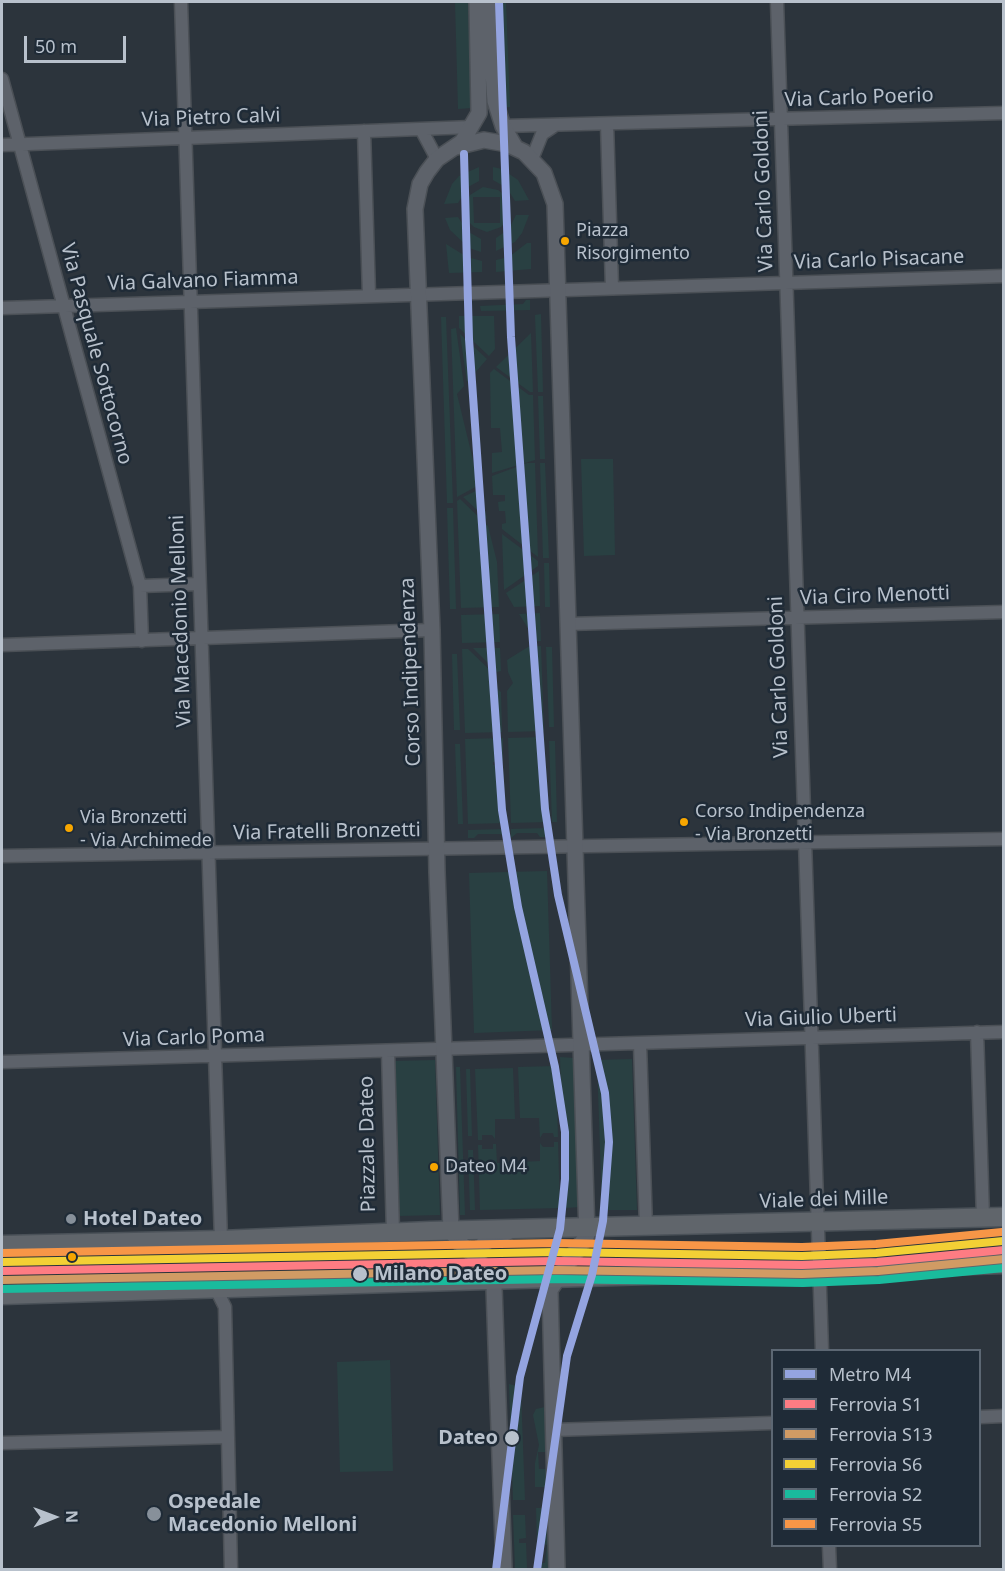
<!DOCTYPE html>
<html>
<head>
<meta charset="utf-8">
<style>
	body { margin:0 }
	#map { position:relative; width:1005px; height:1571px; overflow:hidden; background:#2c343c; font-family:"Noto Sans",sans-serif }
	canvas { display:block }
	.frame { position:absolute; inset:0; border:3px solid #b8c1cc; pointer-events:none }
	.legend { position:absolute; left:771px; top:1349px; width:210px; height:198px; box-sizing:border-box; background:#1f2b37; border:2px solid #5c6773; margin:0; padding:8px 10px; list-style:none; font-size:18px; color:#b8c1cc }
	.legend li { display:flex; align-items:center; gap:12px; height:30px }
	.legend b { width:30px; border:2px solid #5c6773 }
	.north { position:absolute; left:24px; top:1487px; width:60px; height:60px; -webkit-text-stroke:4px #1f2b37; paint-order:stroke; rotate:89deg; font-size:16px; font-weight:700; line-height:24px; text-align:center; color:#b8c1cc }
	.north::after { content:''; display:block; margin:auto; width:21px; height:27px; background:#b8c1cc; clip-path:polygon(50% 0,100% 100%,50% 72%,0 100%) }
	.scale { position:absolute; left:24px; top:36px; width:102px; height:27px; box-sizing:border-box; border:3px solid #b8c1cc; border-top:0; padding-left:8px; font-size:18px; line-height:21px; white-space:nowrap; color:#b8c1cc; -webkit-text-stroke:4px #1f2b37; paint-order:stroke }
</style>
</head>
<body>
<div id="map">
<canvas width="1005" height="1571"></canvas>
<div class="frame"></div>
<ul class="legend">
<li><b style="height:8px;background:#94a4e0"></b>Metro M4</li>
<li><b style="height:8px;background:#fe7c83"></b>Ferrovia S1</li>
<li><b style="height:8px;background:#d19b64"></b>Ferrovia S13</li>
<li><b style="height:8px;background:#f3d035"></b>Ferrovia S6</li>
<li><b style="height:8px;background:#1abb9d"></b>Ferrovia S2</li>
<li><b style="height:8px;background:#f79647"></b>Ferrovia S5</li>
</ul>
<div class="north">N</div>
<div class="scale">50 m</div>
</div>
<script>
const g = document.querySelector('canvas').getContext('2d');
g.lineJoin = 'round';
function paint(path, color) { g.fillStyle = color; g.fill(path, 'evenodd'); }
const poly = rows => new Path2D(rows.map(r => 'M' + r).join(''));
function stroke(path, color, width, dash) { g.strokeStyle = color; g.lineWidth = width; g.lineCap = dash ? 'butt' : 'round'; g.setLineDash(dash || []); g.stroke(path); }
function write(font, color, halo, rows, align = 'center') {
  g.font = font + ' "Noto Sans",sans-serif'; g.lineWidth = 5; g.setLineDash([]); g.textBaseline = 'middle'; g.strokeStyle = halo; g.fillStyle = color; for (const [text, x, y, turn = 0] of rows) {
    g.save(); g.translate(x, y); g.rotate((+turn || 0) * Math.PI / 180); g.textAlign = isNaN(turn) ? turn : align; if (halo) g.strokeText(text, 0, 0); g.fillText(text, 0, 0); g.restore();
  }
}
const green = poly([
	[455,2,468,2,471,108,458,109],
	[493,2,506,2,510,107,497,108],
	[479,167,479,181,468,187,458,203,444,204,452,184,459,176],
	[493,167,502,169,518,180,529,200,515,201,507,188,493,180],
	[483,187,498,190,504,195,510,209,506,222,501,227,487,232,474,227,469,222,465,209,470,195],
	[473,197,500,197,500,223,474,223],
	[516,215,529,215,522,233,515,242,496,251,496,238,509,229],
	[458,217,467,231,481,239,481,252,469,248,450,230,445,218],
	[527,243,531,243,531,269,496,272,496,260,509,257],
	[446,244,467,257,482,261,482,272,449,273],
	[526,300,530,300,530,310,481,311,480,306,523,304],
	[541,314,543,392,538,392,535,315],
	[459,316,494,316,495,349,489,356,459,328],
	[441,317,446,317,453,503,447,503],
	[456,328,464,386,457,394,479,485,457,497,451,329],
	[531,333,533,392,530,392,496,367],
	[460,334,487,359,467,382],
	[494,369,529,395,533,395,535,460,492,473,492,453,502,452,500,428,491,428,490,373],
	[538,396,543,396,545,459,540,459],
	[581,459,613,459,615,555,584,556],
	[527,463,535,463,538,557,502,529,502,524,506,523,505,511,499,511,498,502,505,501,505,495,493,495,492,476],
	[540,463,545,463,549,558,543,558],
	[480,489,487,519,463,497],
	[460,499,488,526,497,562,499,607,461,608,457,501],
	[447,508,453,508,456,609,450,609],
	[502,534,538,561,538,566,504,590],
	[544,563,549,563,550,607,545,607],
	[539,571,540,606,514,607,506,593],
	[540,613,541,641,536,641,519,614],
	[499,614,500,642,462,643,461,615],
	[541,646,544,731,508,732,507,691,513,683,508,672,507,660,528,647],
	[546,647,552,647,554,727,549,727],
	[473,648,500,648,501,671,497,672],
	[462,649,468,649,495,675,493,685,501,692,502,732,465,733],
	[452,654,457,654,460,730,454,730],
	[544,737,547,822,511,823,508,738],
	[503,738,503,762,493,762,493,765,503,765,505,823,468,824,465,739],
	[549,741,555,741,557,822,552,822],
	[455,744,460,744,463,824,458,824],
	[547,828,546,837,540,837,537,833,517,833,511,838,511,829],
	[505,829,506,838,500,834,478,834,474,838,468,838,468,830],
	[547,871,552,1030,474,1033,469,873],
	[560,1057,574,1058,580,1207,565,1208],
	[632,1059,637,1210,609,1210,602,1208,597,1060],
	[435,1060,440,1215,398,1216,394,1061],
	[556,1066,558,1137,554,1137,553,1133,543,1133,540,1138,539,1118,520,1118,518,1067],
	[456,1067,460,1067,465,1215,460,1215],
	[513,1068,515,1119,495,1119,495,1139,492,1135,482,1135,482,1140,478,1140,475,1069],
	[466,1069,470,1069,472,1136,468,1136],
	[554,1142,558,1142,560,1208,480,1210,478,1145,482,1145,482,1149,493,1149,493,1144,496,1144,497,1163,540,1161,540,1143,543,1147,554,1147],
	[468,1150,473,1150,475,1210,470,1210],
	[549,1239,553,1246,492,1248,494,1240],
	[390,1360,393,1471,340,1472,337,1362],
	[509,1384,517,1386,521,1391,525,1500,513,1500],
	[545,1407,546,1452,538,1452,539,1469,547,1469,547,1487,535,1487,535,1463,539,1445,533,1415,536,1409],
	[536,1508,548,1508,550,1569,539,1569,538,1566,538,1563,545,1563,547,1545,537,1543],
	[513,1515,525,1515,526,1538,519,1539,519,1543,526,1543,527,1569,515,1569]
]);
const minor = poly([
	[181,2,221,1240],
	[777,2,822,1350],
	[2,79,140,586,142,641],
	[607,124,612,288],
	[503,126,1004,113],
	[421,129,437,159],
	[364,131,369,295],
	[2,145,472,127],
	[532,159,542,134,554,126],
	[2,308,1004,276],
	[140,586,199,584],
	[567,624,1004,612],
	[2,645,432,630],
	[2,856,1004,839],
	[977,1032,983,1218],
	[640,1044,646,1227],
	[388,1052,393,1233],
	[2,1062,1004,1032],
	[216,1289,225,1307,231,1570],
	[980,1417,1004,1416],
	[553,1430,772,1423],
	[2,1443,227,1437],
	[829,1546,830,1570]
]);
const tertiary = poly([
	[477,2,479,113,462,142,437,159,427,172,420,184,415,209,432,630,437,872,451,1231,460,1243,476,1256,494,1287,504,1570],
	[488,2,495,101,503,126,515,147],
	[456,147,484,140,507,144,524,152,544,173,555,204,587,1235,550,1290,557,1570],
	[476,1256,486,1240,508,1232]
]);
const primary = poly([
	[2,1245,221,1240,430,1231,1004,1217],
	[2,1295,1004,1264]
]);
const rail1 = poly([
	[2,1271,556,1261,802,1265,877,1262,1004,1250]
]);
const rail2 = poly([
	[2,1280,556,1270,802,1274,878,1271,1004,1259]
]);
const rail3 = poly([
	[2,1262,556,1252,802,1256,876,1253,1003,1241]
]);
const rail4 = poly([
	[2,1289,556,1279,803,1283,879,1280,1004,1268]
]);
const rail5 = poly([
	[2,1253,556,1243,802,1247,876,1244,1002,1232]
]);
const metro1 = poly([
	[499,2,511,337,545,809,558,895,605,1093,609,1142,603,1221,592,1275,567,1356,537,1570],
	[464,154,469,339,502,810,518,907,555,1067,565,1132,565,1179,560,1229,520,1377,496,1570]
]);
const markers = [
	[565,241,5,"#f7a600"],
	[684,822,5,"#f7a600"],
	[69,828,5,"#f7a600"],
	[434,1167,5,"#f7a600"],
	[71,1219,6,"#87909a"],
	[72,1257,5,"#f7a600"],
	[360,1274,8,"#b8c1cc"],
	[512,1438,8,"#b8c1cc"],
	[154,1514,8,"#87909a"]
];
const busNames = [
	["Piazza",576,231],
	["Risorgimento",576,254],
	["Corso Indipendenza",695,812],
	["- Via Bronzetti",695,835],
	["Via Bronzetti",80,818],
	["- Via Archimede",80,841],
	["Dateo M4",445,1167]
];
const streetNames = [
	["Via Carlo Poerio",859,98,-2],
	["Via Pietro Calvi",211,118,-2],
	["Via Carlo Goldoni",764,191,-92],
	["Via Carlo Pisacane",879,260,-2],
	["Via Galvano Fiamma",203,281,-2],
	["Via Pasquale Sottocorno",96,354,75],
	["Via Ciro Menotti",875,596,-2],
	["Via Macedonio Melloni",181,621,-92],
	["Corso Indipendenza",411,672,-92],
	["Via Carlo Goldoni",779,677,-92],
	["Via Fratelli Bronzetti",327,832,-1],
	["Via Giulio Uberti",821,1018,-2],
	["Via Carlo Poma",194,1038,-2],
	["Piazzale Dateo",368,1144,-91],
	["Viale dei Mille",824,1200,-2]
];
const poiNames = [
	["Hotel Dateo",83,1219],
	["Ospedale",168,1502],
	["Macedonio Melloni",168,1525]
];
const stopNames = [
	["Milano Dateo",374,1274],
	["Dateo",498,1438,"right"]
];
paint(green, '#294042');
stroke(minor, '#4b5056', 15);
stroke(tertiary, '#4b5056', 18);
stroke(primary, '#4a5158', 21);
stroke(minor, '#5d626a', 12);
stroke(tertiary, '#5d626a', 15);
stroke(primary, '#60656b', 18);
stroke(rail1, '#fe7c83', 8);
stroke(rail2, '#d19b64', 8);
stroke(rail3, '#f3d035', 8);
stroke(rail4, '#1abb9d', 8);
stroke(rail5, '#f79647', 8);
stroke(metro1, '#94a4e0', 8);
for (const [x, y, r, color] of markers) { const dot = new Path2D(); dot.arc(x, y, r, 0, 2 * Math.PI); g.fillStyle = color; g.fill(dot); stroke(dot, '#1f2b37', 2); }
write('18px', '#b8c1cc', '#1f2b37', busNames, 'left');
write('20px', '#b8c1cc', '#1f2b37', streetNames);
write('bold 20px', '#b8c1cc', '#1f2b37', poiNames, 'left');
write('bold 20px', '#b8c1cc', '#1f2b37', stopNames, 'left');
</script>
</body>
</html>
